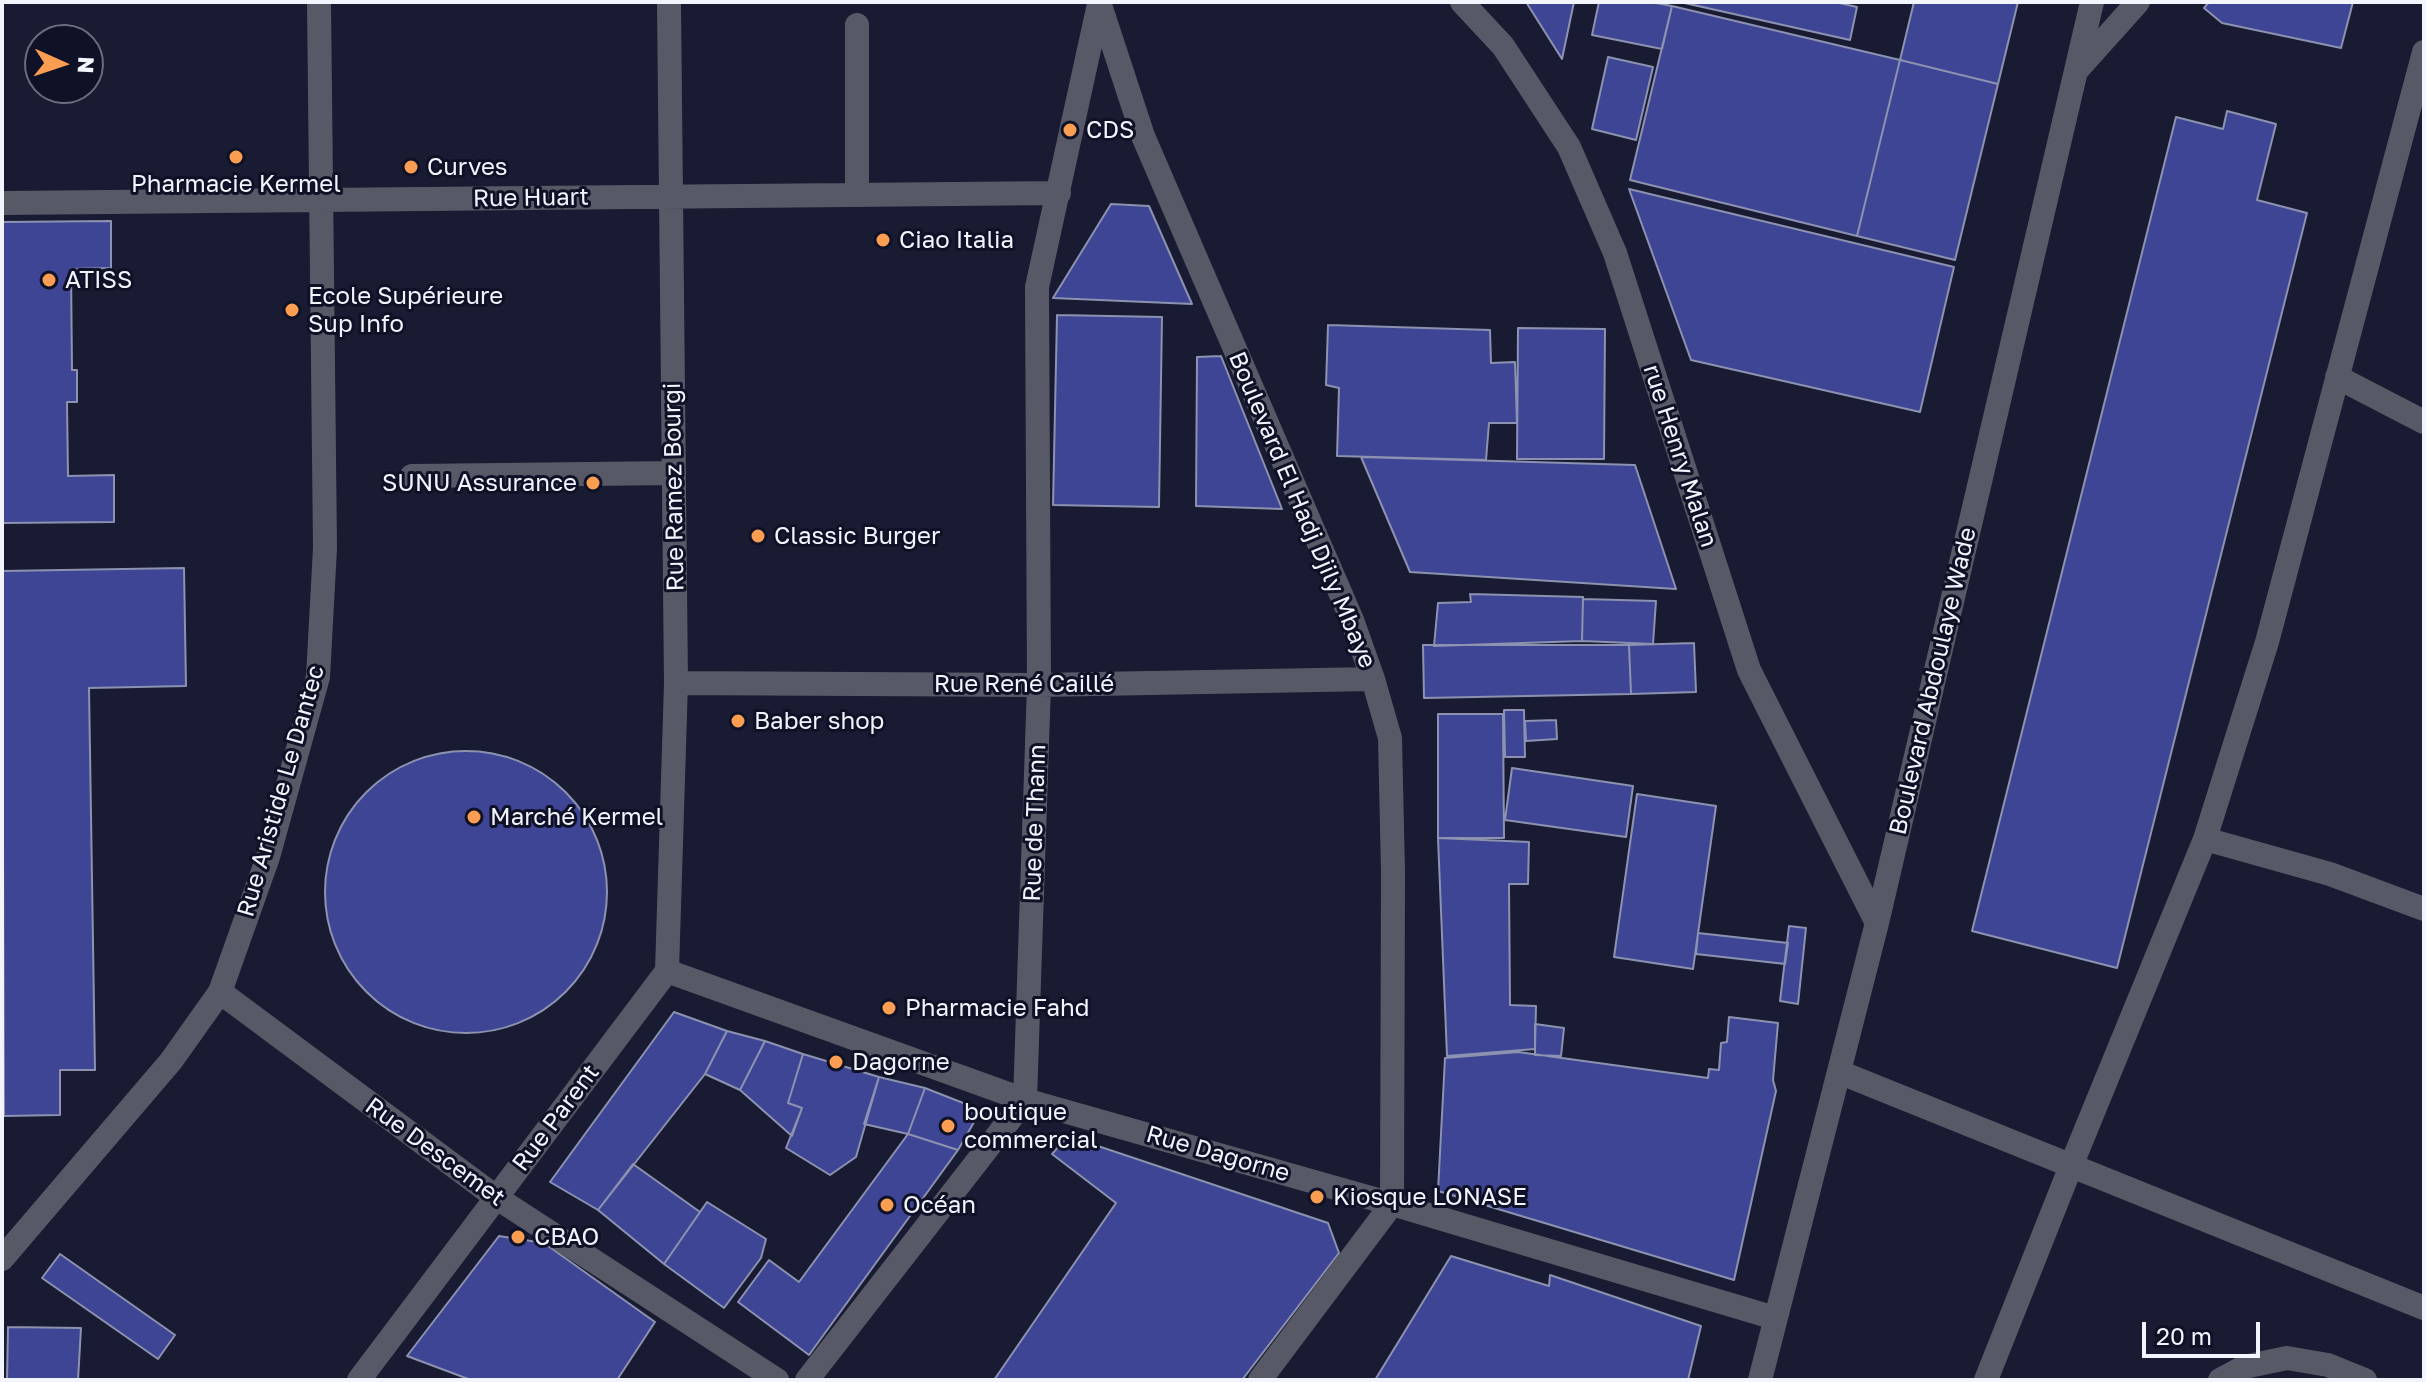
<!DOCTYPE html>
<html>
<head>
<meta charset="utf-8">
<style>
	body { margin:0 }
	#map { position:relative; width:2426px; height:1382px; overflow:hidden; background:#181b31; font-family:"Golos Text",sans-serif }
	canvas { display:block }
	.frame { position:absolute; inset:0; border:4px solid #f2f4fe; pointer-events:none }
	.north { position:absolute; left:24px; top:24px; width:80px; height:80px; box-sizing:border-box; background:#0f1227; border:2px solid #6a6c7d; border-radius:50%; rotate:93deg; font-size:22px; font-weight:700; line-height:32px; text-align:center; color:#f2f4fe }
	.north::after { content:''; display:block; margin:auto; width:28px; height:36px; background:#fc9e52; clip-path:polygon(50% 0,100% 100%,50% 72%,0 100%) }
	.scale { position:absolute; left:2142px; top:1322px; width:118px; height:36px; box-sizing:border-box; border:4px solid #f2f4fe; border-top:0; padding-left:10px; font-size:24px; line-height:28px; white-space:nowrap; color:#f2f4fe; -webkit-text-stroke:6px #0f1227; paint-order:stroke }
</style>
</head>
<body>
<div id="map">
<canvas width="2426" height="1382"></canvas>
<div class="frame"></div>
<div class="north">N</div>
<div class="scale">20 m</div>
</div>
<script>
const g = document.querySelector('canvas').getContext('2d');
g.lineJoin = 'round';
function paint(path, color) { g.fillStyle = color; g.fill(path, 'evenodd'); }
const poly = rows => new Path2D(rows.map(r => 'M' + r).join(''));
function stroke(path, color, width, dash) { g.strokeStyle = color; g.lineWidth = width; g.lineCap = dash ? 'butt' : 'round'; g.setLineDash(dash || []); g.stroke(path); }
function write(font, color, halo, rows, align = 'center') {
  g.font = font + ' "Golos Text",sans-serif'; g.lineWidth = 6; g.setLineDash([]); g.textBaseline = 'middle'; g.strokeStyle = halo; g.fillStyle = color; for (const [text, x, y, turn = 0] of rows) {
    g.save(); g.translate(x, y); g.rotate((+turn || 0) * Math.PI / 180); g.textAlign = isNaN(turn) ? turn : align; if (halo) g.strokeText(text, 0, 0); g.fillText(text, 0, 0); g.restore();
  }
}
const building = poly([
	[1526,2,1574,2,1562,59,1526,2],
	[1599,2,1651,2,1672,6,1662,49,1592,35,1599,2],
	[1680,2,1835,2,1857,7,1850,40,1680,2],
	[1914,2,2018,2,1998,84,1900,60,1914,2],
	[2209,2,2353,2,2341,48,2222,23,2204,8,2209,2],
	[1672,6,1900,60,1857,236,1630,180,1672,6],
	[1608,57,1653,67,1636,140,1592,129,1608,57],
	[1900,60,1998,84,1955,260,1857,236,1900,60],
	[2227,111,2276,124,2257,200,2307,213,2117,968,1972,931,2176,117,2223,129,2227,111],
	[1629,189,1954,267,1920,412,1691,360,1629,189],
	[1111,204,1149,206,1192,304,1053,298,1111,204],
	[111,221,111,268,71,269,72,370,77,370,77,402,67,402,68,476,114,475,114,522,2,523,2,222,111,221],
	[1057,315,1162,317,1159,507,1053,505,1057,315],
	[1328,325,1490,330,1491,363,1515,362,1517,423,1489,423,1486,460,1337,456,1339,388,1326,385,1328,325],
	[1518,328,1605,329,1604,459,1517,459,1518,328],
	[1221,356,1282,509,1196,506,1197,357,1221,356],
	[1361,457,1635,465,1676,589,1410,572,1361,457],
	[184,568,186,686,89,688,95,1070,60,1070,60,1115,4,1116,2,571,184,568],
	[1470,594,1583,597,1582,641,1434,646,1438,603,1471,602,1470,594],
	[1583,599,1656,601,1653,644,1582,641,1583,599],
	[1694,643,1696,692,1631,694,1629,645,1694,643],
	[1423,645,1629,645,1631,694,1424,698,1423,645],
	[1504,710,1524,710,1525,757,1505,757,1504,710],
	[1438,714,1503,714,1504,838,1438,838,1438,714],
	[1556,720,1557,739,1526,741,1525,721,1556,720],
	'325 892a141 141 0 1 1 282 0a141 141 0 1 1-282 0Z',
	[1512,768,1633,786,1626,837,1505,820,1512,768],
	[1637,794,1716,806,1693,969,1614,957,1637,794],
	[1438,838,1529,842,1528,884,1509,884,1510,1005,1536,1006,1535,1049,1447,1056,1438,838],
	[1789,926,1806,928,1798,1004,1780,1001,1789,926],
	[1698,933,1788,943,1785,964,1696,954,1698,933],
	[674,1012,727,1031,705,1074,598,1210,550,1182,674,1012],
	[1729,1017,1778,1023,1773,1080,1776,1091,1734,1280,1438,1191,1445,1058,1518,1052,1708,1078,1709,1069,1719,1070,1721,1043,1727,1042,1729,1017],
	[1535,1024,1564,1028,1561,1056,1535,1055,1535,1024],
	[727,1031,765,1041,740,1090,705,1074,727,1031],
	[765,1041,803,1054,788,1103,802,1108,792,1136,740,1090,765,1041],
	[803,1054,879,1077,856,1157,830,1175,786,1148,802,1108,788,1103,803,1054],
	[879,1077,925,1088,908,1134,864,1124,879,1077],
	[925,1088,981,1110,958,1150,908,1134,925,1088],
	[908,1134,958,1150,809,1355,738,1302,769,1260,799,1282,908,1134],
	[1068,1136,1328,1223,1339,1253,1242,1380,994,1380,1116,1203,1052,1154,1068,1136],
	[633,1164,700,1212,664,1264,598,1210,633,1164],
	[707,1202,766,1239,761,1258,724,1308,664,1264,707,1202],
	[499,1236,544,1243,655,1322,617,1380,471,1380,407,1356,499,1236],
	[60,1254,175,1335,158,1359,42,1278,60,1254],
	[1451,1256,1549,1286,1550,1275,1701,1326,1688,1380,1375,1380,1451,1256],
	[8,1327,81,1328,78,1380,7,1380,8,1327]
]);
const minor = poly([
	[1099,2,1143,136,1352,620,1373,679,1390,738,1393,872,1392,1204,1260,1380],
	[1462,2,1503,46,1569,147,1615,253,1749,670,1877,923],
	[2077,70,2138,2],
	[857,194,857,25],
	[2,203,1059,193],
	[2337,377,2424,422],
	[412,476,674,473],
	[676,683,1039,685,1373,679],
	[2205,839,2330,874,2424,909],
	[667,971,1025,1100,1392,1204,1775,1318],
	[667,971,676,683,669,2],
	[220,992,497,1198,777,1380],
	[1839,1072,2424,1308],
	[2,1259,171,1061,220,992,268,857,318,677,325,548,319,2],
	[359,1380,667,971],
	[807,1380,1025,1100,1039,685,1037,287,1099,4],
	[1760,1380,1877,923,2092,2],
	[1986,1380,2071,1166,2205,839,2267,642,2424,52],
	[2220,1380,2244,1367,2287,1358,2328,1365,2365,1380]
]);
const markers = [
	[1070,130,8,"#fc9e52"],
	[236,157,8,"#fc9e52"],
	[411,167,8,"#fc9e52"],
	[883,240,8,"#fc9e52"],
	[49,280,8,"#fc9e52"],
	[292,310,8,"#fc9e52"],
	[593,483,8,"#fc9e52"],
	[758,536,8,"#fc9e52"],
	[738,721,8,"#fc9e52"],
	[474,817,8,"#fc9e52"],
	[889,1008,8,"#fc9e52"],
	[836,1062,8,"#fc9e52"],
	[948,1126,8,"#fc9e52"],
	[1317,1197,8,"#fc9e52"],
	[887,1205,8,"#fc9e52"],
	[518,1237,8,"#fc9e52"]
];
const poiNames = [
	["CDS",1086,130],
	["Curves",427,167],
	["Pharmacie Kermel",236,184,"center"],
	["Ciao Italia",899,240],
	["ATISS",65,280],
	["Ecole Supérieure",308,296],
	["Sup Info",308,324],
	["SUNU Assurance",577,483,"right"],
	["Classic Burger",774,536],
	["Baber shop",754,721],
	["Marché Kermel",490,817],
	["Pharmacie Fahd",905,1008],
	["Dagorne",852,1062],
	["boutique",964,1112],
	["commercial",964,1140],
	["Kiosque LONASE",1333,1197],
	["Océan",903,1205],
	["CBAO",534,1237]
];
const streetNames = [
	["Rue Huart",531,198,-1],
	["rue Henry Malan",1680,456,72],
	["Rue Ramez Bourgi",674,487,-91],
	["Boulevard El Hadj Djily Mbaye",1302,510,67],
	["Boulevard Abdoulaye Wade",1933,681,-77],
	["Rue René Caillé",1024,684],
	["Rue Aristide Le Dantec",281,791,-74],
	["Rue de Thann",1035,823,-88],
	["Rue Parent",556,1118,-53],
	["Rue Descemet",435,1152,36],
	["Rue Dagorne",1218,1154,16]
];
paint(building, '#3f4595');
stroke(building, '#8c92af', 2);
stroke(minor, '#575a66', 24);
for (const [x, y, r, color] of markers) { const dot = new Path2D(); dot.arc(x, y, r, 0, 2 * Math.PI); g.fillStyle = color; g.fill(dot); stroke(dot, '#0f1227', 3); }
write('24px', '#f2f4fe', '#0f1227', poiNames, 'left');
write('24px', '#f2f4fe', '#0f1227', streetNames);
</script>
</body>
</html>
